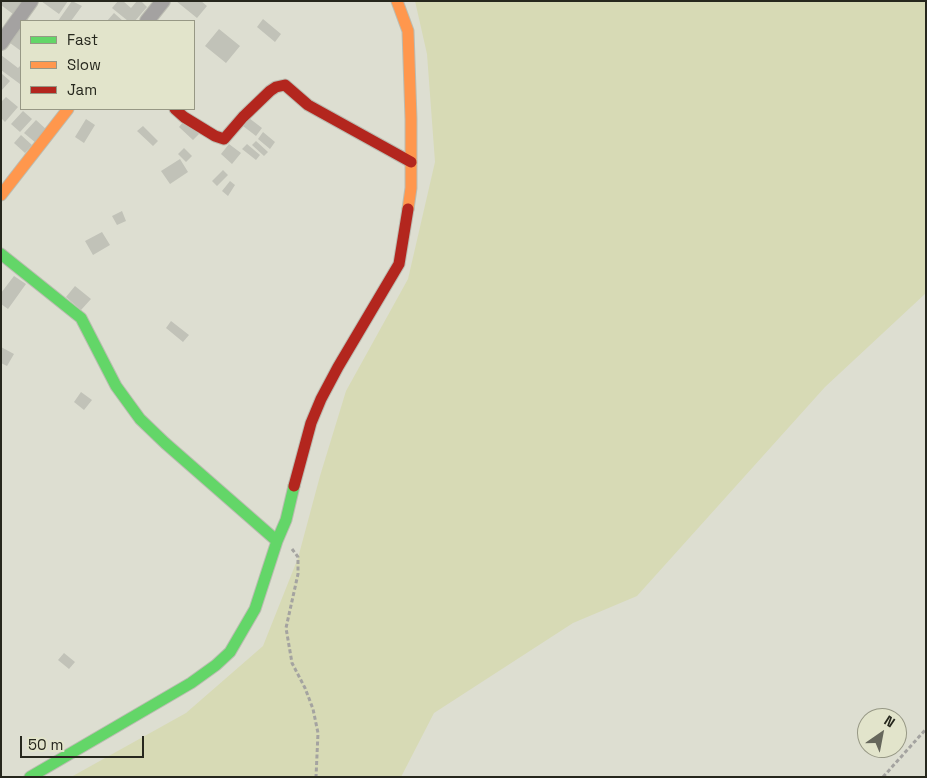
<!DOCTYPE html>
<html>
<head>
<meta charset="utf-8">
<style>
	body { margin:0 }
	#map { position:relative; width:927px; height:778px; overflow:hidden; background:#ddded1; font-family:"Space Grotesk",sans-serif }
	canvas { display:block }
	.frame { position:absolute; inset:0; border:2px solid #26271d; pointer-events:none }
	.legend { position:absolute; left:20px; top:20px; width:175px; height:90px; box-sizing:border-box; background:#e2e4cb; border:1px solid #979885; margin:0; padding:6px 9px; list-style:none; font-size:15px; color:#26271d }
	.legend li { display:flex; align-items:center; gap:10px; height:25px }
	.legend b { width:25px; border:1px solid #979885 }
	.north { position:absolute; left:857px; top:708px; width:50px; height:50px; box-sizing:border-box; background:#e2e4cb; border:1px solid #979885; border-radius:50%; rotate:33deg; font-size:14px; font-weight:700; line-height:20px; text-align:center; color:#26271d }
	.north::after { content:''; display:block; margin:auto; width:18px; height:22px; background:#66675c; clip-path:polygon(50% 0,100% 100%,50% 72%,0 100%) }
	.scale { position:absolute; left:20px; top:736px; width:124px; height:22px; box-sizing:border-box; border:2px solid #26271d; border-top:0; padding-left:6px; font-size:15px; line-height:18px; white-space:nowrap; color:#26271d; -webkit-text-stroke:4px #e2e4cb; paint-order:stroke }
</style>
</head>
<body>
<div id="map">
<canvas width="927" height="778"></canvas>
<div class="frame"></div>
<ul class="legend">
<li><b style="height:6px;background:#63d668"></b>Fast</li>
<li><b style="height:6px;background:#ff974d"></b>Slow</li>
<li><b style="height:6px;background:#b3261e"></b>Jam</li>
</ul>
<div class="north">N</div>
<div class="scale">50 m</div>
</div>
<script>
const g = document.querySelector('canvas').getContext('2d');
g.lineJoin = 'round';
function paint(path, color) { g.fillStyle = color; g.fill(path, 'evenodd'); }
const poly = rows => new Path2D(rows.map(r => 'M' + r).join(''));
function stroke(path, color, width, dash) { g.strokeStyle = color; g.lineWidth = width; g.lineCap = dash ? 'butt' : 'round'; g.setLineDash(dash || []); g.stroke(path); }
const green = poly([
	[415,1,926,1,926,293,825,387,637,596,573,623,434,713,401,777,71,777,186,713,263,646,298,558,320,476,346,391,408,279,435,162,427,54]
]);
const building = poly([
	[1,1,23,1,13,14,1,5],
	[41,1,68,1,59,14],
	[72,1,82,6,71,21,58,21],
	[118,1,123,1,131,8,137,1,141,1,147,7,135,21,128,21,112,8],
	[176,1,201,1,207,6,197,18],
	[114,13,123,21,107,21],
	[24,17,30,21,21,21,21,51,6,40],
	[263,19,281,34,275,42,257,27],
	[219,29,240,46,226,63,205,46],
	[1,55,18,68,20,66,21,67,21,82,20,84,1,70],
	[1,73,10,81,1,91],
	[6,97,18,107,5,122,1,118,1,102],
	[23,111,32,119,20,132,11,124],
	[249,118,262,128,256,136,243,126],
	[86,119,95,125,84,143,75,137],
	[36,120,47,130,36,143,24,133],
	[184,121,199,134,193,140,179,127],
	[143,126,158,141,153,146,137,131],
	[263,132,275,142,270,149,258,139],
	[21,135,32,145,25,153,14,143],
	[256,141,268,152,264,156,252,145],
	[229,144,241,153,232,164,221,154],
	[247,144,260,155,256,160,242,149],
	[184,148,192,156,186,162,178,154],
	[180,159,188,172,170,184,161,171],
	[223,170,228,175,217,186,212,181],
	[230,181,235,185,228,196,222,191],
	[122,211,126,221,117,225,112,216],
	[102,232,110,245,93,255,85,241],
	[14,276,26,284,8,309,1,304,1,293],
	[75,286,91,299,81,310,66,297],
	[171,321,189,335,183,342,166,328],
	[1,347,14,354,7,366,1,363],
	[81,392,92,400,84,410,74,402],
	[64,653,75,662,69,669,58,660]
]);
const path = poly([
	[292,549,298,557,298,574,286,628,292,663,305,688,313,709,318,733,316,777],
	[883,777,926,729]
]);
const street = poly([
	[147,21,163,1],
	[1,43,31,1]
]);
const fast = poly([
	[1,254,81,318,116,386,140,419,165,443,277,541],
	[30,777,191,683,216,665,230,652,255,609,277,541,286,520,294,486]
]);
const slow = poly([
	[397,1,408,31,411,119,411,188,408,209],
	[1,195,68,109]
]);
const jam = poly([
	[175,109,184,117,215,136,224,139,243,117,270,91,276,87,285,85,308,105,411,162],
	[294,486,311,423,321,399,338,367,399,264,408,209]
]);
paint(green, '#d7dab5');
paint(building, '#c1c2b8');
stroke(street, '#bbbcb1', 16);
stroke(fast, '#bbbcb1', 13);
stroke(slow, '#bbbcb1', 13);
stroke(jam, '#bbbcb1', 13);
stroke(path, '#a4a3a0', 3, [4, 2.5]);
stroke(street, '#a4a2a1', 14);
stroke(fast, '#63d668', 11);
stroke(slow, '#ff974d', 11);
stroke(jam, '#b3261e', 11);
</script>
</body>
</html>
